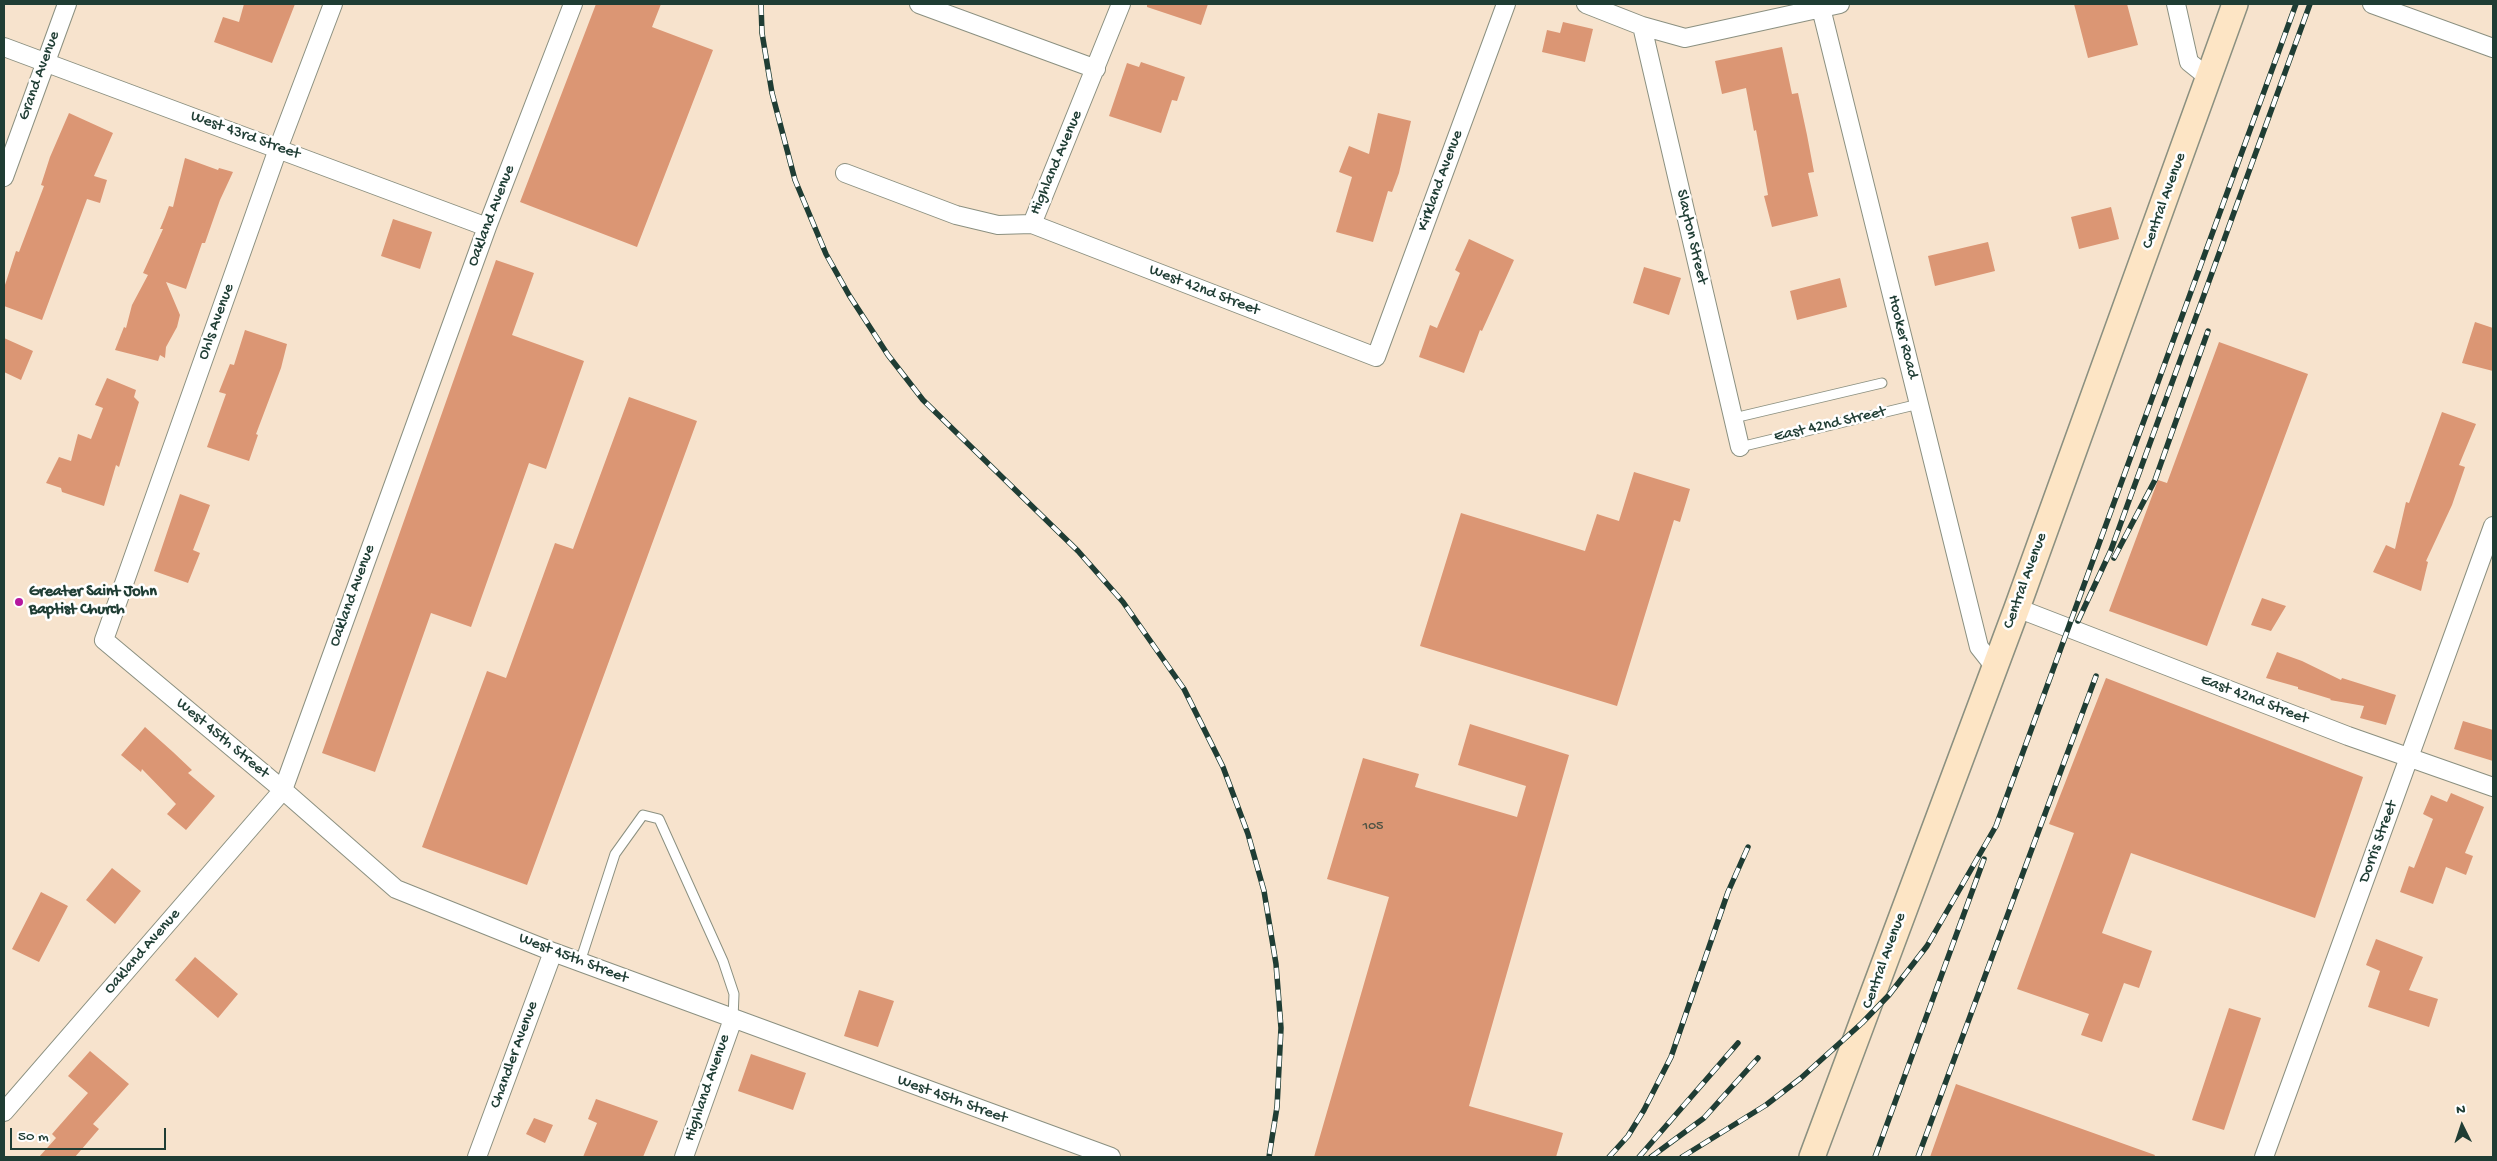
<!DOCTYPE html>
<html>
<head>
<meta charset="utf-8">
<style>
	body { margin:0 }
	#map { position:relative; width:2497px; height:1161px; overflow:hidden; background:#f7e3cd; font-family:"Gochi Hand",sans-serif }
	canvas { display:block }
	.frame { position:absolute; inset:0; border:5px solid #1f3d34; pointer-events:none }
	.north { position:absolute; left:2437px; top:1101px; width:50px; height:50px; -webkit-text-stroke:4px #fff; paint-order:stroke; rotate:356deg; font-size:14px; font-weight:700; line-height:20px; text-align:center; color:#1f3d34 }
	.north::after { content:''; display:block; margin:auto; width:18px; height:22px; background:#1f3d34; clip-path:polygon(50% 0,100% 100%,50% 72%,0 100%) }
	.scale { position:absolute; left:10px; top:1128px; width:156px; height:22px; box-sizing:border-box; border:2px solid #1f3d34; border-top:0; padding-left:6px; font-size:15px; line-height:18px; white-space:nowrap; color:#1f3d34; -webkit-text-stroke:4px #fff; paint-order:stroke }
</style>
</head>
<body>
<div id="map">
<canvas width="2497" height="1161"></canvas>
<div class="frame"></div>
<div class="north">N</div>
<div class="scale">50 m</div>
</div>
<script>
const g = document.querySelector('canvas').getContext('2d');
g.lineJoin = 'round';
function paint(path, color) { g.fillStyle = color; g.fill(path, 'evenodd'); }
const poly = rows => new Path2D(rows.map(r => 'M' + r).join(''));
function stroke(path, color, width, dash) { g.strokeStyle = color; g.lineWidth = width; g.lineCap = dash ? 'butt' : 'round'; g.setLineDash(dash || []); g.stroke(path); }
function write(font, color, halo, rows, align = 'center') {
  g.font = font + ' "Gochi Hand",sans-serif'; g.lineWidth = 5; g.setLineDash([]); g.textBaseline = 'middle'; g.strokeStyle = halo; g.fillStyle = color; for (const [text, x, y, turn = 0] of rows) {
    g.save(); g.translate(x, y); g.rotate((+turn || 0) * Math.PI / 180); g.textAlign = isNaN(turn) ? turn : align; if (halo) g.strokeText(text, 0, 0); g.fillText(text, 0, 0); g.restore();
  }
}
const building = poly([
	[244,4,295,4,272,63,214,42,223,17,239,22],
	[596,4,661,4,652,27,713,50,637,247,520,202],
	[1147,4,1208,4,1201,25,1147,7],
	[2074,4,2127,4,2138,45,2088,58],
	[1563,22,1593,29,1585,62,1542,52,1547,30,1560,33],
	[1782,47,1792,94,1798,93,1807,135,1814,172,1808,173,1818,216,1772,227,1764,196,1768,195,1756,130,1754,131,1746,88,1722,94,1715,61],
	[1141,62,1185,77,1177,101,1172,100,1161,133,1109,116,1127,63,1139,67],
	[69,113,113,133,94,176,107,180,100,203,87,199,42,320,4,306,4,288,16,251,19,252,44,186,41,185,50,157],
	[1378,113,1411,121,1399,173,1392,192,1388,191,1373,242,1336,232,1352,177,1339,172,1349,146,1369,154],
	[185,158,218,170,219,168,233,172,220,200,205,243,202,243,186,289,166,282,180,315,177,327,166,347,165,358,160,355,158,361,115,350,124,327,126,328,132,305,148,275,143,273,163,229,160,229,165,217,169,206,173,207],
	[2111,207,2119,239,2079,249,2071,217],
	[393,219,432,232,420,269,381,256],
	[1469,239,1514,260,1482,331,1480,330,1464,373,1419,357,1430,325,1437,328,1460,273,1455,270],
	[1988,242,1995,271,1935,286,1928,256],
	[496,260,534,273,512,335,584,361,546,469,529,463,471,627,431,613,375,772,322,753],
	[1644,267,1681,278,1669,315,1633,303],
	[1840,278,1847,307,1797,320,1790,291],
	[2475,322,2493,328,2493,371,2462,363],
	[245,330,287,344,281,368,256,434,258,435,249,461,207,447,226,394,219,392,230,364,234,365],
	[4,338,33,351,21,380,4,372],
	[2219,342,2308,374,2207,646,2109,611,2158,480,2167,483],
	[107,378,136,390,134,397,139,402,119,467,116,465,104,506,62,492,61,488,46,483,59,457,71,461,78,434,91,439,103,408,95,405],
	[629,397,697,421,527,885,422,847,487,671,506,678,555,543,573,549],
	[2442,412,2476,424,2459,465,2465,467,2452,505,2426,561,2428,562,2421,591,2373,572,2386,545,2395,549,2406,502,2409,503],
	[1634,472,1690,489,1680,522,1674,520,1617,706,1420,646,1461,513,1585,551,1597,514,1619,521],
	[180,494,210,505,193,550,200,553,188,583,154,571],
	[2262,598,2286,606,2271,631,2251,625],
	[2277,652,2302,661,2341,680,2342,678,2396,695,2386,725,2360,718,2364,706,2330,700,2331,699,2298,689,2298,687,2266,678],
	[2106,678,2363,777,2315,918,2131,853,2102,933,2152,951,2139,988,2124,983,2102,1042,2081,1035,2089,1014,2017,989,2074,833,2049,824],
	[2463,721,2493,730,2493,761,2454,749],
	[1470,724,1569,755,1469,1106,1563,1133,1556,1157,1314,1157,1389,897,1327,879,1363,758,1419,774,1415,787,1517,817,1526,786,1458,765],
	[145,727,173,752,192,770,188,773,215,796,186,830,167,814,176,804,142,769,141,772,121,755],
	[2451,793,2484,807,2465,853,2473,856,2466,875,2446,867,2433,904,2400,892,2409,866,2414,868,2433,819,2423,814,2431,795,2447,802],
	[112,868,141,891,115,924,86,900],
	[41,892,68,906,39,962,12,949],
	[2376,939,2423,957,2409,990,2438,999,2429,1027,2368,1007,2380,971,2366,965],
	[195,957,238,994,218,1018,175,980],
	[859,990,894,1001,878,1047,844,1036],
	[2229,1008,2261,1018,2224,1130,2192,1120],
	[90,1051,129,1084,93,1124,99,1129,75,1157,39,1157,56,1138,52,1134,88,1093,68,1076],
	[751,1054,806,1073,793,1110,738,1091],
	[1956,1084,2155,1155,2154,1157,1930,1157],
	[596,1099,658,1121,643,1157,583,1157,597,1123,588,1119],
	[534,1118,553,1125,545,1143,526,1134]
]);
const lane = poly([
	[1734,418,1882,383],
	[1740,447,1919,404],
	[580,962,615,854,643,815,659,819,723,961,734,994,733,1019]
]);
const street = poly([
	[333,4,278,149,104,640,283,790,396,889,553,952,1111,1157],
	[919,4,1096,69],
	[1586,4,1642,26,1685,38,1840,4],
	[1820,4,1979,647,1994,666],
	[2176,4,2189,62,2209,78],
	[2372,4,2493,48],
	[1642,26,1740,447],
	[4,47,487,227],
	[845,173,956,215,998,225,1032,224,1121,4],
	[4,177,67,4],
	[1032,224,1376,357,1506,4],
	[2017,608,2348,736,2493,787],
	[4,1112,283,790,487,227,573,4],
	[477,1157,553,952],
	[684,1157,733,1019],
	[2264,1157,2493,526]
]);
const secondary = poly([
	[1812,1157,2017,608,2235,4]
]);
const rail = poly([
	[761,4,762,33,772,93,795,180,826,254,849,295,888,355,923,400,1078,551,1123,602,1184,689,1223,767,1248,834,1264,891,1276,964,1281,1028,1277,1107,1269,1157],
	[2114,558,2155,480,2208,331],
	[2078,621,2111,550,2310,4],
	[1609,1157,1628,1136,1644,1110,1671,1057,1728,892,1748,847],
	[1639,1157,1738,1043],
	[1651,1157,1704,1118,1758,1058],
	[1682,1157,1766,1105,1801,1078,1862,1023,1889,995,1927,946,1996,826,2296,4],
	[1875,1157,1984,859],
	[1918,1157,2096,676]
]);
const markers = [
	[19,602,5,"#b5179e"]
];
const numberNames = [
	["105",1373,827]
];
const streetNames = [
	["Grand Avenue",40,76,-70],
	["West 43rd Street",245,136,20],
	["Highland Avenue",1057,163,-67],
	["Kirkland Avenue",1441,181,-70],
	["Central Avenue",2165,201,-70],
	["Oakland Avenue",492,216,-69],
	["Slayton Street",1691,237,77],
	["West 42nd Street",1204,291,21],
	["Ohls Avenue",217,322,-70],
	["Hooker Road",1902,337,76],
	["East 42nd Street",1830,425,-13],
	["Central Avenue",2026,581,-70],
	["Oakland Avenue",353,596,-70],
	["East 42nd Street",2254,700,21],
	["West 45th Street",222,739,40],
	["Dorris Street",2379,842,-70],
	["Oakland Avenue",143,952,-49],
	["West 45th Street",573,959,21],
	["Central Avenue",1885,961,-70],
	["Chandler Avenue",515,1055,-70],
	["Highland Avenue",708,1088,-71],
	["West 45th Street",952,1100,20]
];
const poiNames = [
	["Greater Saint John",29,593],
	["Baptist Church",29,611]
];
paint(building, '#db9674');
stroke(lane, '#8b9080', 11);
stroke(street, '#8b9080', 20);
stroke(secondary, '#8b9080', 28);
stroke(lane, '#fff', 9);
stroke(street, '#fff', 18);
stroke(secondary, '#fde5c5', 25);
stroke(rail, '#1f3d34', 5.5);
stroke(rail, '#fff', 4, [11]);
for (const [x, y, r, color] of markers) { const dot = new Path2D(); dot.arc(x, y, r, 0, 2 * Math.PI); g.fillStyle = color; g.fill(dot); stroke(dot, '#fff', 2); }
write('14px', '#4e5344', null, numberNames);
write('16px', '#1f3d34', '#fff', streetNames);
write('bold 16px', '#1f3d34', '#fff', poiNames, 'left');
</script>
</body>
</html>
